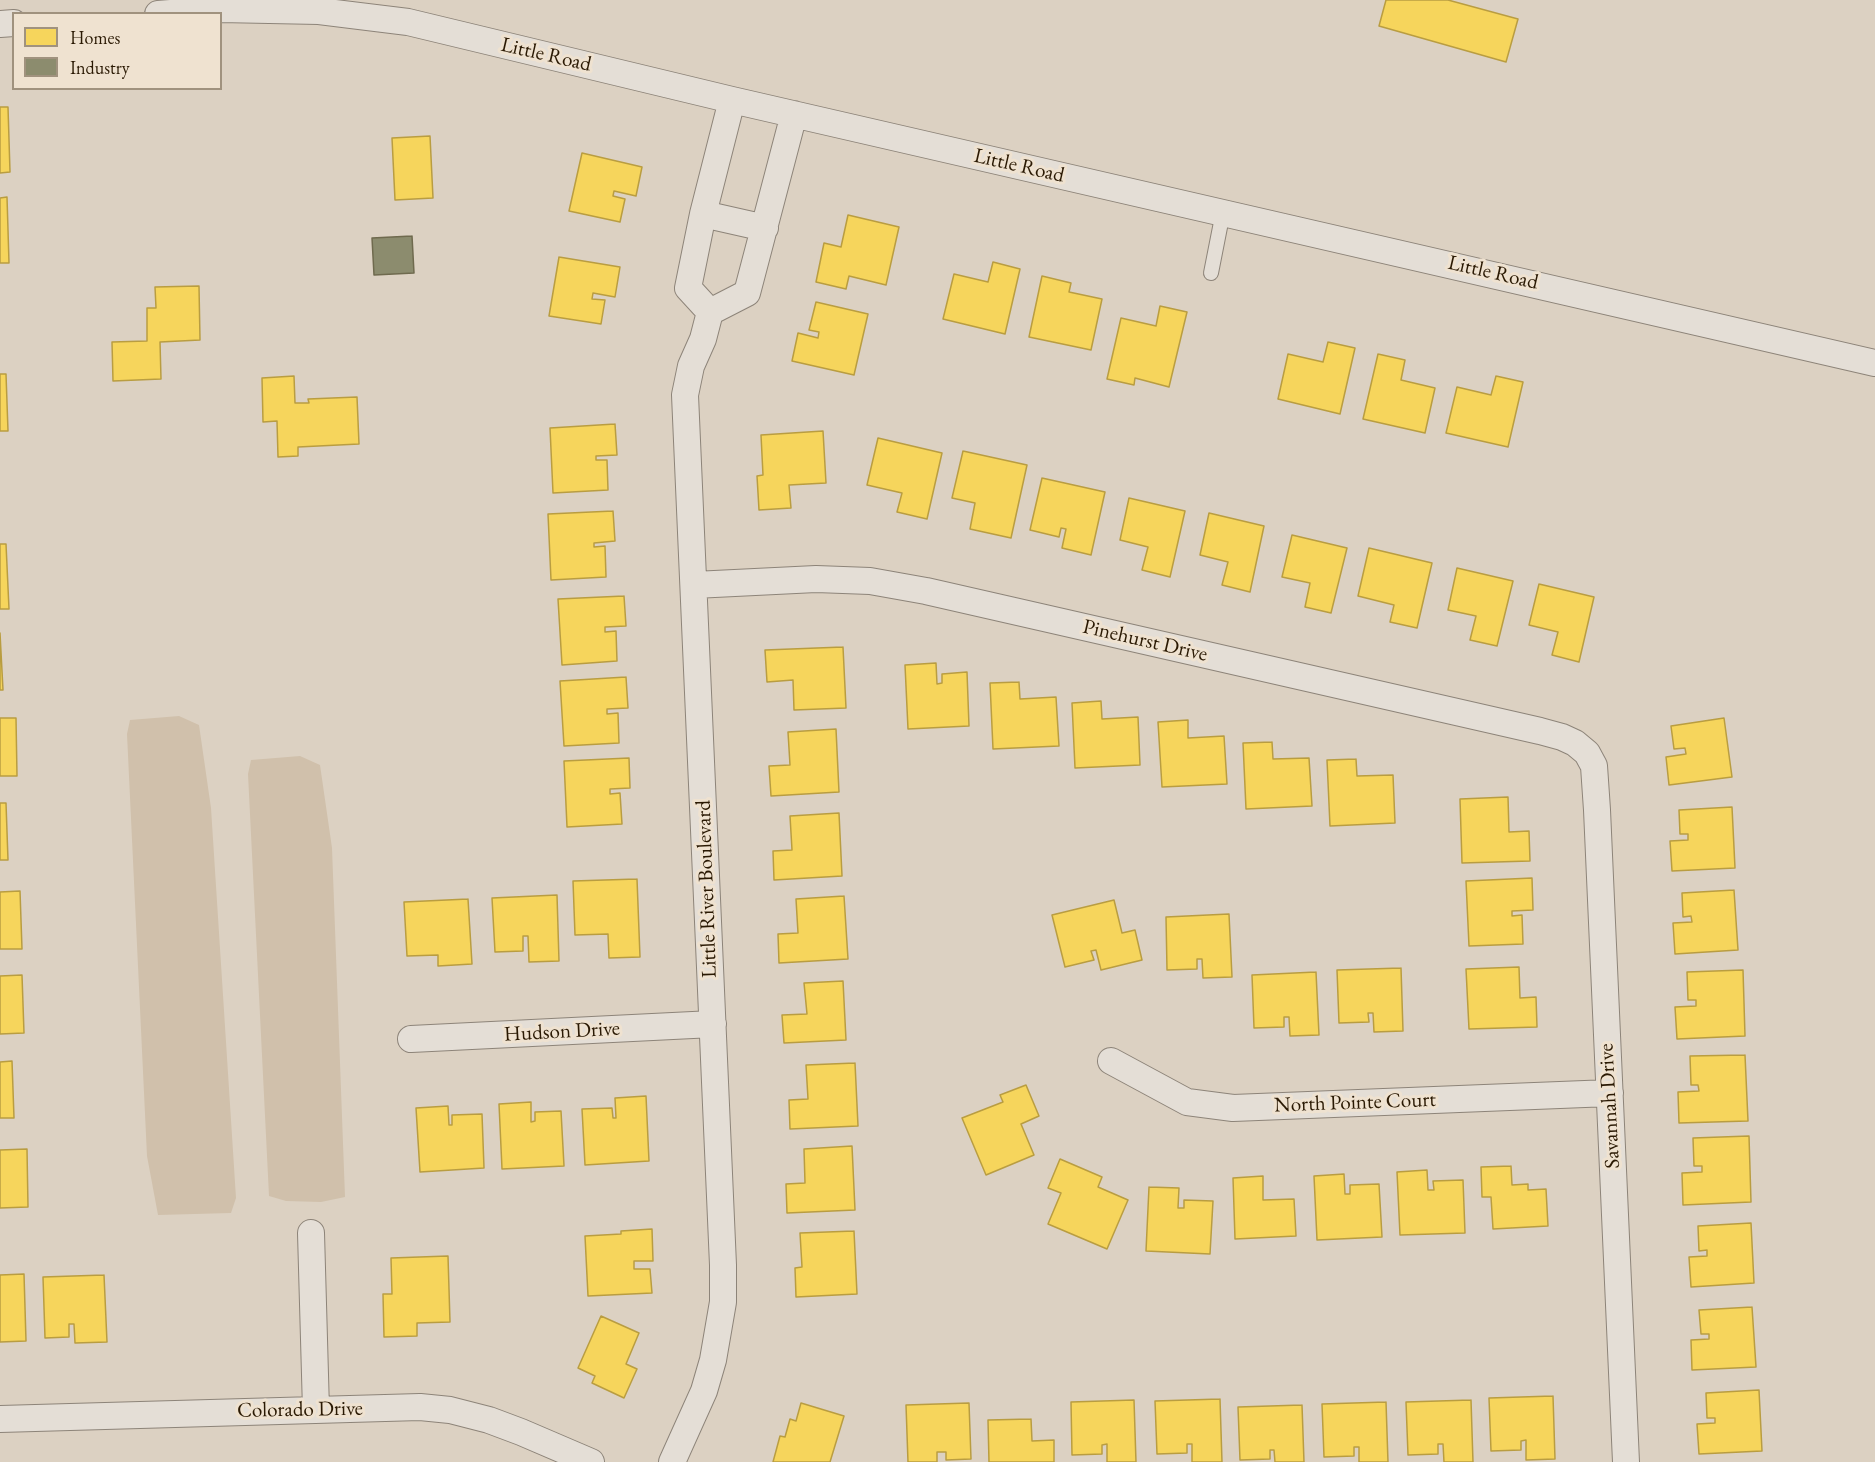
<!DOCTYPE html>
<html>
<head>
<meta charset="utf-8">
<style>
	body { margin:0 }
	#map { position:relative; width:1875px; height:1462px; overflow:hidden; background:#dcd1c2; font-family:"EB Garamond",serif }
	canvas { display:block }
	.legend { position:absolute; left:12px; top:12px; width:210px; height:78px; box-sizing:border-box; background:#efe2d0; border:2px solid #a0927e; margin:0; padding:8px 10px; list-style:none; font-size:18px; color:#2a1903 }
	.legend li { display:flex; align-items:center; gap:12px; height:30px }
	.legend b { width:30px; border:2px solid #a0927e }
</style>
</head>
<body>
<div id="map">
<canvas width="1875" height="1462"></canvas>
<ul class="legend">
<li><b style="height:16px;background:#f6d55c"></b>Homes</li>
<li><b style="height:16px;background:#8c8c6e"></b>Industry</li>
</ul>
</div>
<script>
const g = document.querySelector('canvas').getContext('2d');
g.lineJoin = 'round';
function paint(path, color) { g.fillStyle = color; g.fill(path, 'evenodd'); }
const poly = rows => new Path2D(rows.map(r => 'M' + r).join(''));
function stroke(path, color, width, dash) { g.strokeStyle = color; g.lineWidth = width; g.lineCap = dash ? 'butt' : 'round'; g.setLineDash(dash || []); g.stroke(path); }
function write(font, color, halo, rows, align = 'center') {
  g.font = font + ' "EB Garamond",serif'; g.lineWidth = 6; g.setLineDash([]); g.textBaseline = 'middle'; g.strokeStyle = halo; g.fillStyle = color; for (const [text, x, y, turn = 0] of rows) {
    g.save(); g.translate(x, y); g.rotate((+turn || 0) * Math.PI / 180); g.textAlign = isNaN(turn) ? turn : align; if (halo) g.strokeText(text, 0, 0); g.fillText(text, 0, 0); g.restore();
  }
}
const green = poly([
	[179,716,199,725,211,808,236,1198,231,1213,158,1215,147,1156,127,734,130,720],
	[300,756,320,765,332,848,345,1197,321,1202,286,1201,269,1196,248,774,251,760]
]);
const homes = poly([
	[1386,0,1448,0,1518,19,1506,62,1379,26,1386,0],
	[0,107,8,107,10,172,0,173,0,107],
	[430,136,433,198,395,200,392,138,430,136],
	[582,153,642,167,636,196,614,191,613,196,625,199,620,222,569,211,582,153],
	[7,197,9,263,0,263,0,198,7,197],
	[848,215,899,227,886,285,849,276,846,289,816,282,824,243,841,247,848,215],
	[559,257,620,267,615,297,593,293,592,299,605,300,601,324,549,316,559,257],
	[993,262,1020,269,1005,334,943,319,954,274,988,282,993,262],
	[1042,276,1071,283,1069,292,1102,299,1091,350,1029,337,1042,276],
	[199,286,200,340,160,342,161,379,113,381,112,342,147,341,147,308,156,308,155,287,199,286],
	[816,302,868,314,854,375,792,361,798,333,818,338,819,332,809,330,816,302],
	[1160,306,1187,312,1169,387,1135,378,1134,385,1107,379,1121,318,1156,326,1160,306],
	[1328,342,1355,348,1340,414,1278,399,1288,354,1323,362,1328,342],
	[1378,354,1405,360,1401,380,1435,388,1425,433,1363,419,1378,354],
	[0,374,6,374,8,431,0,431,0,374],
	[294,376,295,403,309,403,308,399,357,397,359,444,298,447,298,456,278,457,277,421,263,422,262,378,294,376],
	[1496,376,1523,382,1508,447,1446,433,1457,387,1491,395,1496,376],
	[615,424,617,455,596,456,596,460,607,460,608,490,553,493,550,428,615,424],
	[823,431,826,483,789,485,791,508,759,510,757,476,763,475,761,435,823,431],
	[878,438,942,453,927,519,897,512,902,493,867,485,878,438],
	[963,451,1027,465,1011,538,970,529,975,503,952,498,963,451],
	[1042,478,1105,492,1091,555,1062,548,1066,529,1061,528,1059,537,1030,530,1042,478],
	[1129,498,1185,511,1170,577,1142,570,1148,547,1120,540,1129,498],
	[613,511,615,541,594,543,594,547,605,546,606,577,551,580,548,514,613,511],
	[1209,513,1264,526,1250,592,1222,585,1228,562,1200,555,1209,513],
	[1292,535,1347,548,1331,613,1305,607,1310,583,1282,577,1292,535],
	[0,544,6,544,9,609,0,609,0,544],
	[1369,548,1432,563,1417,628,1390,622,1394,605,1358,596,1369,548],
	[1457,568,1513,581,1497,646,1470,640,1476,616,1448,610,1457,568],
	[1539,584,1594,597,1579,662,1552,655,1558,632,1529,625,1539,584],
	[624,596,626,626,605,627,605,632,616,631,617,661,562,665,558,599,624,596],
	[0,633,3,690,0,690,0,633],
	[843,647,846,708,794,710,793,680,767,682,765,650,843,647],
	[936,663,937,684,942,683,942,674,967,672,969,726,908,729,905,665,936,663],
	[626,677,628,708,607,709,607,714,618,713,619,743,564,746,560,681,626,677],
	[1019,682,1020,699,1056,697,1059,746,993,749,990,683,1019,682],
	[1101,701,1102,719,1138,717,1140,765,1075,768,1072,703,1101,701],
	[0,718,16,718,17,776,0,776,0,718],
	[1724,718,1732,777,1669,785,1666,757,1686,754,1685,748,1674,749,1671,726,1724,718],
	[1188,720,1188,738,1224,736,1227,784,1162,787,1158,722,1188,720],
	[836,729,839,792,771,796,769,766,790,765,788,732,836,729],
	[1272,742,1273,759,1309,758,1312,806,1246,809,1243,743,1272,742],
	[629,758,630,788,610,789,610,794,620,793,622,824,567,827,564,761,629,758],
	[1356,759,1357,776,1393,775,1395,823,1330,826,1327,760,1356,759],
	[1508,797,1509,832,1529,831,1530,861,1462,863,1460,799,1508,797],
	[0,803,6,803,8,860,0,860,0,803],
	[1732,807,1735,868,1672,871,1670,841,1688,840,1688,834,1680,834,1679,810,1732,807],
	[839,813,842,876,774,880,773,851,792,850,790,816,839,813],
	[1532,878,1533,910,1512,911,1512,916,1522,915,1523,944,1469,946,1466,881,1532,878],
	[637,879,640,957,609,958,608,934,575,935,573,881,637,879],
	[1734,890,1738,950,1675,954,1673,923,1692,922,1691,916,1683,917,1682,893,1734,890],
	[20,891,22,949,0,949,0,892,20,891],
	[557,895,559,961,529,962,528,936,523,936,523,951,495,952,492,898,557,895],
	[844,896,848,959,779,963,778,934,798,933,796,899,844,896],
	[468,899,472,964,438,966,438,955,407,956,404,902,468,899],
	[1114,900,1122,933,1135,930,1142,960,1101,970,1096,950,1091,951,1094,960,1065,967,1052,915,1114,900],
	[1229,914,1232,977,1203,978,1202,959,1197,959,1197,969,1167,970,1166,917,1229,914],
	[1519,967,1520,998,1536,997,1537,1027,1469,1029,1466,969,1519,967],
	[1401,968,1403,1031,1374,1032,1373,1013,1368,1013,1369,1022,1339,1023,1337,970,1401,968],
	[1743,970,1745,1036,1677,1039,1675,1007,1696,1006,1696,1000,1688,1000,1687,972,1743,970],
	[1316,972,1319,1035,1290,1036,1289,1017,1284,1017,1284,1027,1254,1028,1252,975,1316,972],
	[22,975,24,1033,0,1034,0,976,22,975],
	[843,981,846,1040,784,1043,782,1015,807,1014,804,983,843,981],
	[1745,1055,1748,1121,1679,1123,1678,1092,1699,1091,1698,1085,1691,1085,1690,1056,1745,1055],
	[12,1061,14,1118,0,1118,0,1062,12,1061],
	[855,1063,858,1126,790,1129,789,1100,808,1099,806,1065,855,1063],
	[1026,1085,1039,1116,1021,1124,1034,1155,986,1175,962,1118,1003,1102,1000,1095,1026,1085],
	[646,1096,649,1161,585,1165,582,1109,612,1108,613,1118,616,1118,615,1098,646,1096],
	[531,1102,531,1122,535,1121,535,1112,561,1111,564,1166,502,1169,499,1104,531,1102],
	[448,1106,449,1125,452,1125,452,1115,482,1114,484,1168,420,1172,416,1108,448,1106],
	[1749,1136,1751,1202,1683,1205,1682,1173,1702,1172,1702,1166,1694,1166,1693,1138,1749,1136],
	[852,1146,855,1210,787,1213,786,1184,805,1183,804,1149,852,1146],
	[27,1149,28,1207,0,1208,0,1150,27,1149],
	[1060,1159,1102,1177,1098,1187,1128,1200,1107,1249,1048,1224,1061,1193,1048,1188,1060,1159],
	[1511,1166,1512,1185,1528,1184,1528,1190,1546,1189,1548,1226,1493,1229,1491,1197,1482,1197,1481,1167,1511,1166],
	[1427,1170,1428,1190,1434,1190,1433,1181,1463,1180,1465,1233,1400,1235,1397,1172,1427,1170],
	[1344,1174,1345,1194,1350,1194,1350,1185,1379,1184,1382,1237,1317,1240,1314,1176,1344,1174],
	[1263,1176,1263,1200,1294,1199,1296,1236,1235,1239,1233,1178,1263,1176],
	[1149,1187,1179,1188,1178,1208,1184,1208,1184,1200,1213,1201,1210,1254,1146,1251,1149,1187],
	[1751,1223,1754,1283,1691,1287,1689,1257,1707,1256,1707,1250,1699,1251,1698,1226,1751,1223],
	[652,1229,653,1261,634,1261,634,1269,650,1269,652,1293,588,1296,585,1236,621,1234,621,1231,652,1229],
	[854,1231,857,1294,796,1297,795,1268,802,1267,800,1233,854,1231],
	[448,1256,450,1322,417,1323,417,1336,384,1337,383,1294,392,1294,391,1258,448,1256],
	[24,1274,26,1341,0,1342,0,1275,24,1274],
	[104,1275,107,1342,75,1343,74,1324,69,1324,69,1337,45,1338,43,1277,104,1275],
	[1752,1307,1756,1367,1692,1370,1691,1340,1709,1339,1709,1334,1701,1334,1699,1310,1752,1307],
	[601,1316,639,1333,626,1364,637,1369,624,1398,592,1383,595,1376,578,1368,601,1316],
	[1759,1390,1762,1451,1699,1454,1697,1424,1715,1423,1715,1418,1707,1418,1706,1393,1759,1390],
	[1553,1396,1555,1459,1526,1460,1526,1440,1521,1441,1521,1450,1491,1451,1489,1398,1553,1396],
	[1220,1399,1222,1462,1192,1462,1192,1444,1187,1444,1187,1453,1157,1454,1155,1401,1220,1399],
	[1134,1400,1136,1462,1107,1462,1107,1444,1102,1445,1102,1454,1072,1455,1071,1402,1134,1400],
	[1471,1400,1473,1462,1444,1462,1443,1444,1438,1444,1438,1454,1408,1455,1406,1402,1471,1400],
	[1386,1402,1388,1462,1359,1462,1359,1447,1354,1447,1354,1456,1324,1457,1322,1404,1386,1402],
	[801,1403,844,1416,830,1462,773,1462,780,1436,785,1437,790,1419,796,1421,801,1403],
	[969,1403,971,1459,946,1460,946,1452,937,1452,937,1462,908,1462,906,1405,969,1403],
	[1302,1405,1304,1462,1275,1462,1274,1450,1270,1450,1270,1459,1240,1460,1238,1407,1302,1405],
	[1031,1419,1032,1441,1054,1440,1054,1462,989,1462,988,1420,1031,1419]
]);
const industry = poly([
	[412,236,414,273,374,275,372,238,412,236]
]);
const lane = poly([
	[1211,273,1223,212]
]);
const street = poly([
	[158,14,220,9,319,11,408,22,732,100,1875,363],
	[0,24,14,23],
	[732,100,703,214,688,288,710,312,747,293,794,114],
	[703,214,765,228],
	[694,585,816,579,870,581,926,591,1540,731,1562,737,1575,743,1587,753,1594,766,1597,810,1626,1462],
	[411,1039,713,1024],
	[1111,1061,1187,1102,1233,1108,1610,1093],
	[311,1233,316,1410],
	[0,1419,420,1407,450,1410,489,1420,521,1432,591,1462],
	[672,1462,704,1391,713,1360,723,1302,723,1265,685,395,691,366,703,339,710,312]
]);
const streetNames = [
	["Little Road",546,55,13],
	["Little Road",1019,166,13],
	["Little Road",1493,273,13],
	["Pinehurst Drive",1145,641,13],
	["Little River Boulevard",707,889,-92],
	["Hudson Drive",562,1032,-3],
	["North Pointe Court",1355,1103,-2],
	["Savannah Drive",1610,1106,-93],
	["Colorado Drive",300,1410,-1]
];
paint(green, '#d0c0ab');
paint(homes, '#f6d55c');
stroke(homes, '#b99d41', 1.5);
paint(industry, '#8c8c6e');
stroke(industry, '#6f6a4e', 1.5);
stroke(lane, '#8d8479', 16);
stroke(street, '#8d8479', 28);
stroke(lane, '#e4ded6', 14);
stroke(street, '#e4ded6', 26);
write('21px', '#2a1903', '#efe2d0', streetNames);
</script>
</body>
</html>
